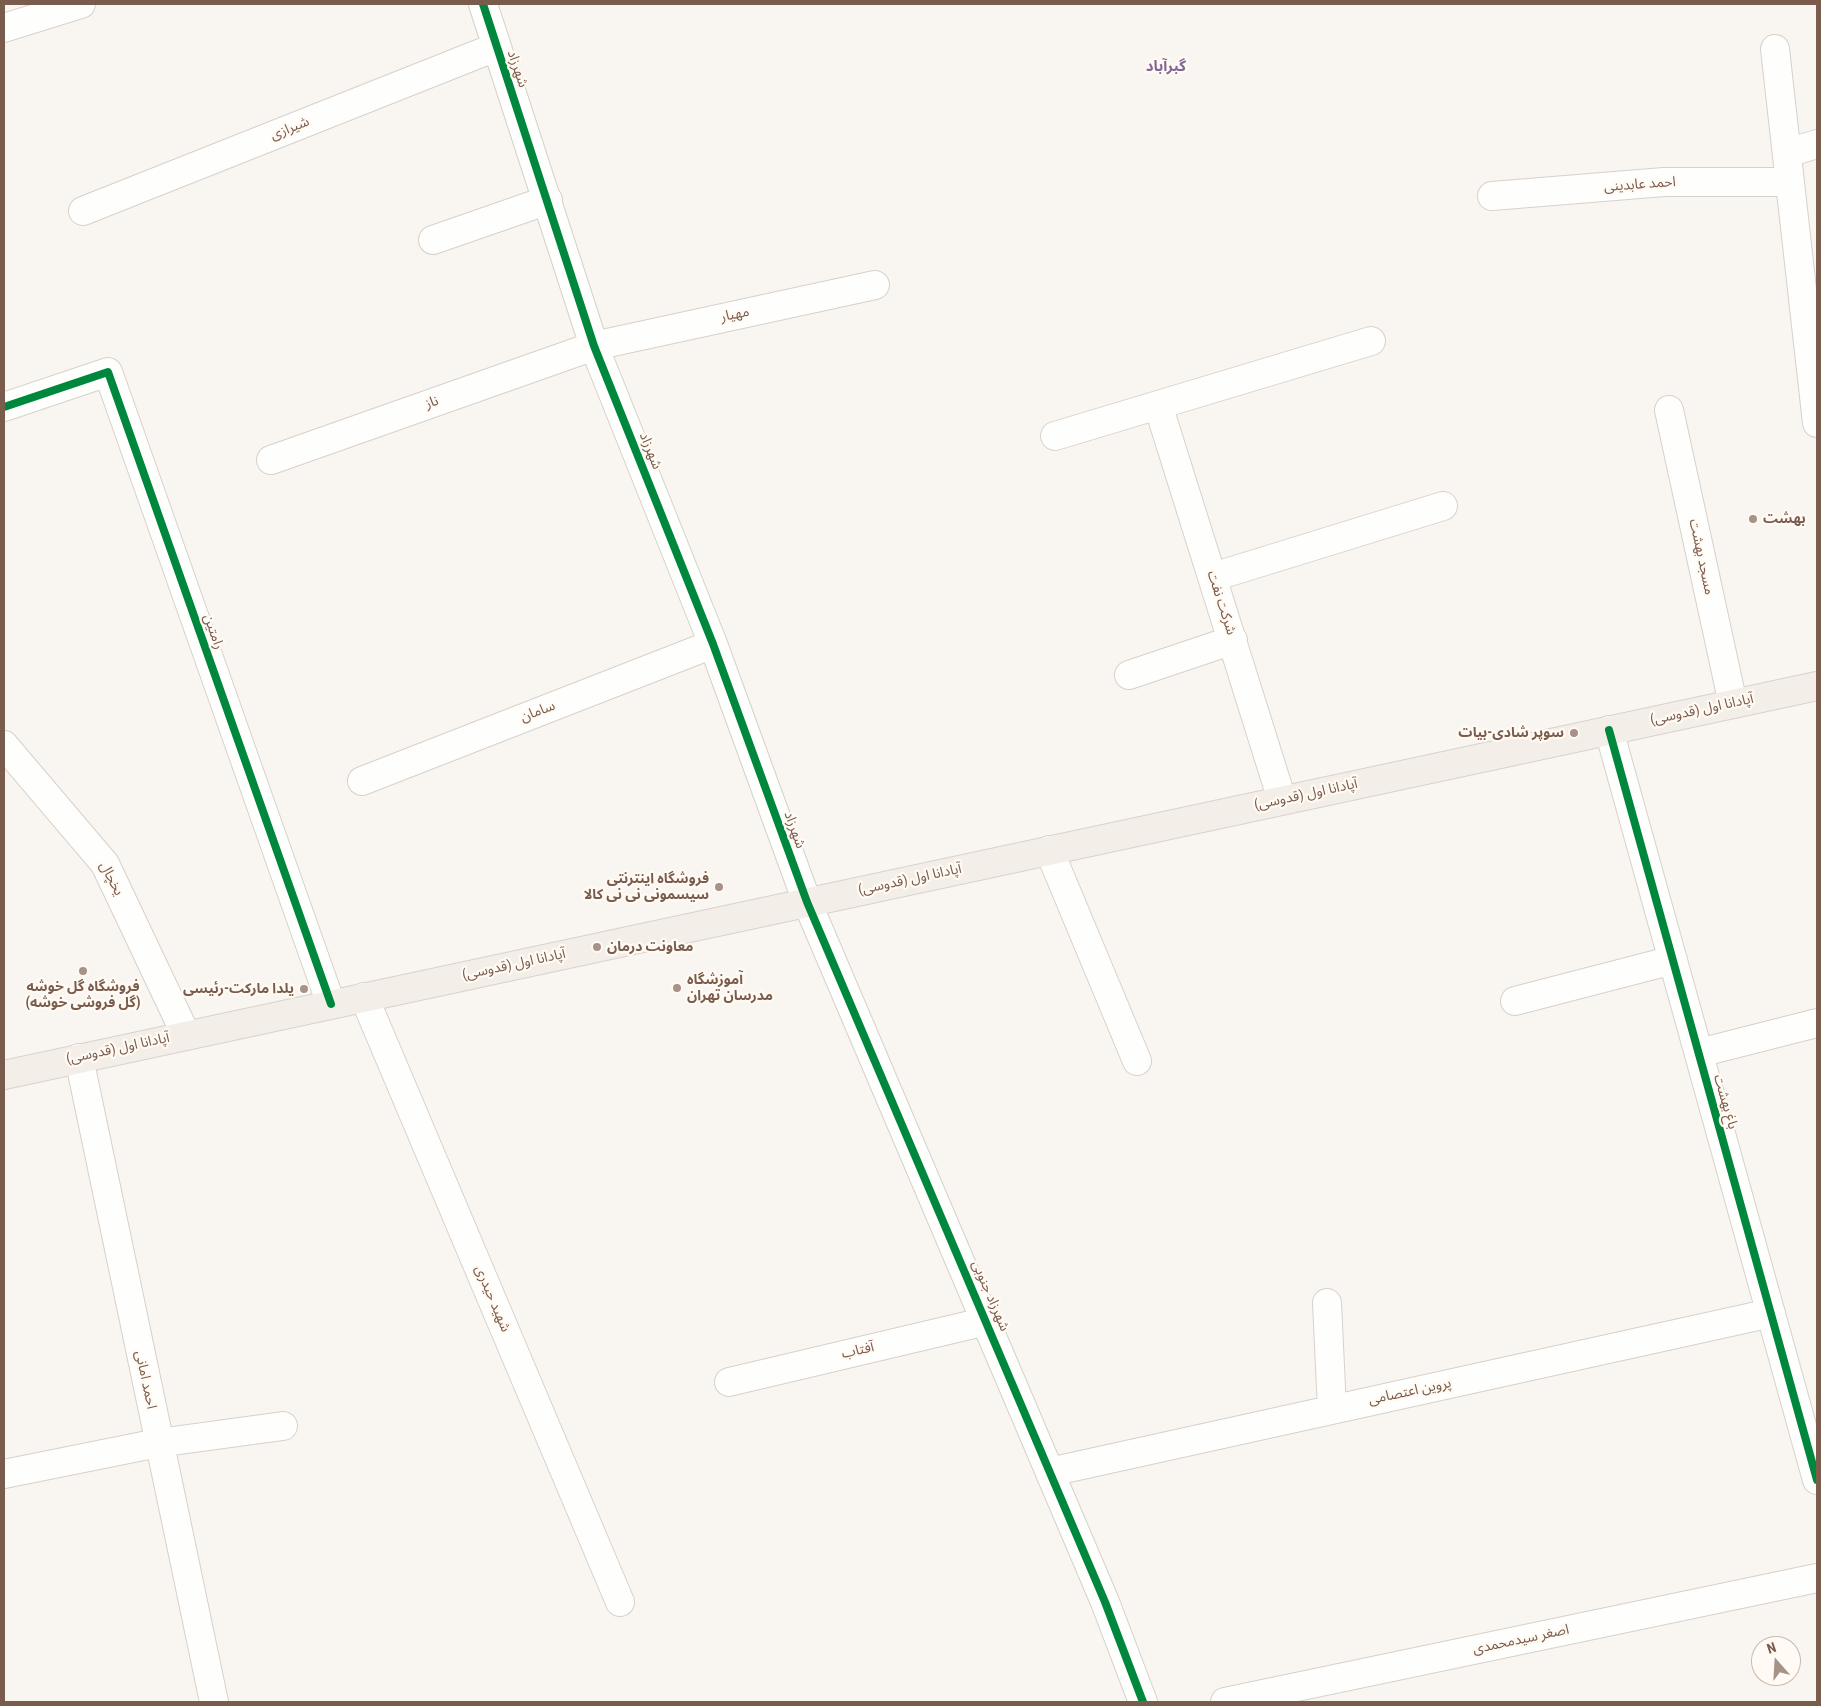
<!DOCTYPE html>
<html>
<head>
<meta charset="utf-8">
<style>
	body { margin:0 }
	#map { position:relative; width:1821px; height:1706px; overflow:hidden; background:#f9f5f0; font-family:"Roboto Condensed",sans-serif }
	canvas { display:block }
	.frame { position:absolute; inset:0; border:5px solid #7a5c4d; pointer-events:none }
	.north { position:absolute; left:1751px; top:1636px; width:50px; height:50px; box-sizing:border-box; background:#fffaf3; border:1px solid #cabbb1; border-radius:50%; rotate:341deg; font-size:14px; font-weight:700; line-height:20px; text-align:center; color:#7a5c4d }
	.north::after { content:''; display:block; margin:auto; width:18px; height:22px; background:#a69286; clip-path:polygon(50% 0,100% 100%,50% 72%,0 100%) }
</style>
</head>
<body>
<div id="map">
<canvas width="1821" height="1706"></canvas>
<div class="frame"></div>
<div class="north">N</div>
</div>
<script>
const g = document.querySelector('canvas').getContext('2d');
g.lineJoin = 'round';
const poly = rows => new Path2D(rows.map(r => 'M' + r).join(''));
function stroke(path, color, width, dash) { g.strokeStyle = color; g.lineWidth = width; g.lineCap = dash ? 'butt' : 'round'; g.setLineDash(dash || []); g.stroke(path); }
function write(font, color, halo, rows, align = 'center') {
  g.font = font + ' "Roboto Condensed","Noto Sans Arabic",sans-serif'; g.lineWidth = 4.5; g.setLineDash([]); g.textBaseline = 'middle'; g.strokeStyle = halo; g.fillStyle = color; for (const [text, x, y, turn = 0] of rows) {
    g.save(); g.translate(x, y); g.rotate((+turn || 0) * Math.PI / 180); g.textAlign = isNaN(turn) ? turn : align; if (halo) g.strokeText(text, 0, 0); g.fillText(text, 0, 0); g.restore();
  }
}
const minor = poly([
	[483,4,594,346,713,644,807,902,1105,1602,1143,1702],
	[4,28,81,4],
	[1775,49,1817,423],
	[1787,153,1817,144],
	[1492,196,1664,182,1790,182],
	[83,211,496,47],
	[433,240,548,200],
	[1158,405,1282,800],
	[4,407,108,372,331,1004],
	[1669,410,1733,704],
	[1055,436,1371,341],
	[271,460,594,346,875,285],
	[1213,577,1443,506],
	[1129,675,1233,640],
	[1609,730,1817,1480],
	[4,745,105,864,186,1035],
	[362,781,713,644],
	[1049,850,1137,1061],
	[364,997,620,1602],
	[1515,1001,1673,960],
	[1699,1053,1817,1023],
	[79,1058,214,1702],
	[1327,1303,1332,1409],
	[729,1382,987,1321],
	[1050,1472,1771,1313],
	[4,1474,158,1443,283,1426],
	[1225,1702,1817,1578]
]);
const major = poly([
	[4,1075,1817,686]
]);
const cycleway = poly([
	[483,4,594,346,713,644,807,902,1105,1602,1143,1702],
	[4,407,108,372,331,1004],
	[1609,730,1817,1480]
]);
const markers = [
	[1753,519,5,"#a69286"],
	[1574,733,5,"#a69286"],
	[719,887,5,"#a69286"],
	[597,947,5,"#a69286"],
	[83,971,5,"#a69286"],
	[677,988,5,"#a69286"],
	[304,989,5,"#a69286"]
];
const streetNames = [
	["شهرزاد",517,69,71],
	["شیرازی",290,129,-22],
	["احمد عابدینی",1640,185,-4],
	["مهیار",735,315,-12],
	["ناز",432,403,-19],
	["شهرزاد",650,451,68],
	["مسجد بهشت",1701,557,78],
	["شرکت نفت",1221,603,72],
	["رامتین",213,632,71],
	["آپادانا اول (قدوسی)",1702,710,-12],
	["سامان",538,712,-21],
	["آپادانا اول (قدوسی)",1306,795,-12],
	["شهرزاد",794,830,70],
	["یخچال",111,879,62],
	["آپادانا اول (قدوسی)",910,880,-12],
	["آپادانا اول (قدوسی)",514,965,-12],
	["آپادانا اول (قدوسی)",118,1049,-12],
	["باغ بهشت",1725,1102,74],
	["شهرزاد جنوبی",990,1296,67],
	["شهید حیدری",492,1299,67],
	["آفتاب",858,1351,-13],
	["احمد امانی",145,1380,78],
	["پروین اعتصامی",1410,1392,-12],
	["اصغر سیدمحمدی",1521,1640,-12]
];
const poiNames = [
	["بهشت",1763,519],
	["سوپر شادی-بیات",1564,733,"right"],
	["فروشگاه اینترنتی",709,879,"right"],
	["سیسمونی نی نی کالا",709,895,"right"],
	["معاونت درمان",607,947],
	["آموزشگاه",687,980],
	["مدرسان تهران",687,996],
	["فروشگاه گل خوشه",83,987,"center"],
	["(گل فروشی خوشه)",83,1003,"center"],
	["یلدا مارکت-رئیسی",294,989,"right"]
];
const neighbourhoodNames = [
	["گبرآباد",1166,67]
];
stroke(minor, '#d7d1cb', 30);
stroke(major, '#dad1cc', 30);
stroke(minor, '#fefefd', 28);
stroke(major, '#f3eee8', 28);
stroke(cycleway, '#00873e', 8);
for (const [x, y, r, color] of markers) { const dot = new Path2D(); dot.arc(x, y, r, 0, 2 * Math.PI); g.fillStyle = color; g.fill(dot); stroke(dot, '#fffaf3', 2); }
write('14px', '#7a5c4d', '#fffaf3', streetNames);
write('bold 14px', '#7a5c4d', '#fffaf3', poiNames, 'left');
write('bold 15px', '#846695', '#fffaf3', neighbourhoodNames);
</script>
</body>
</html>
